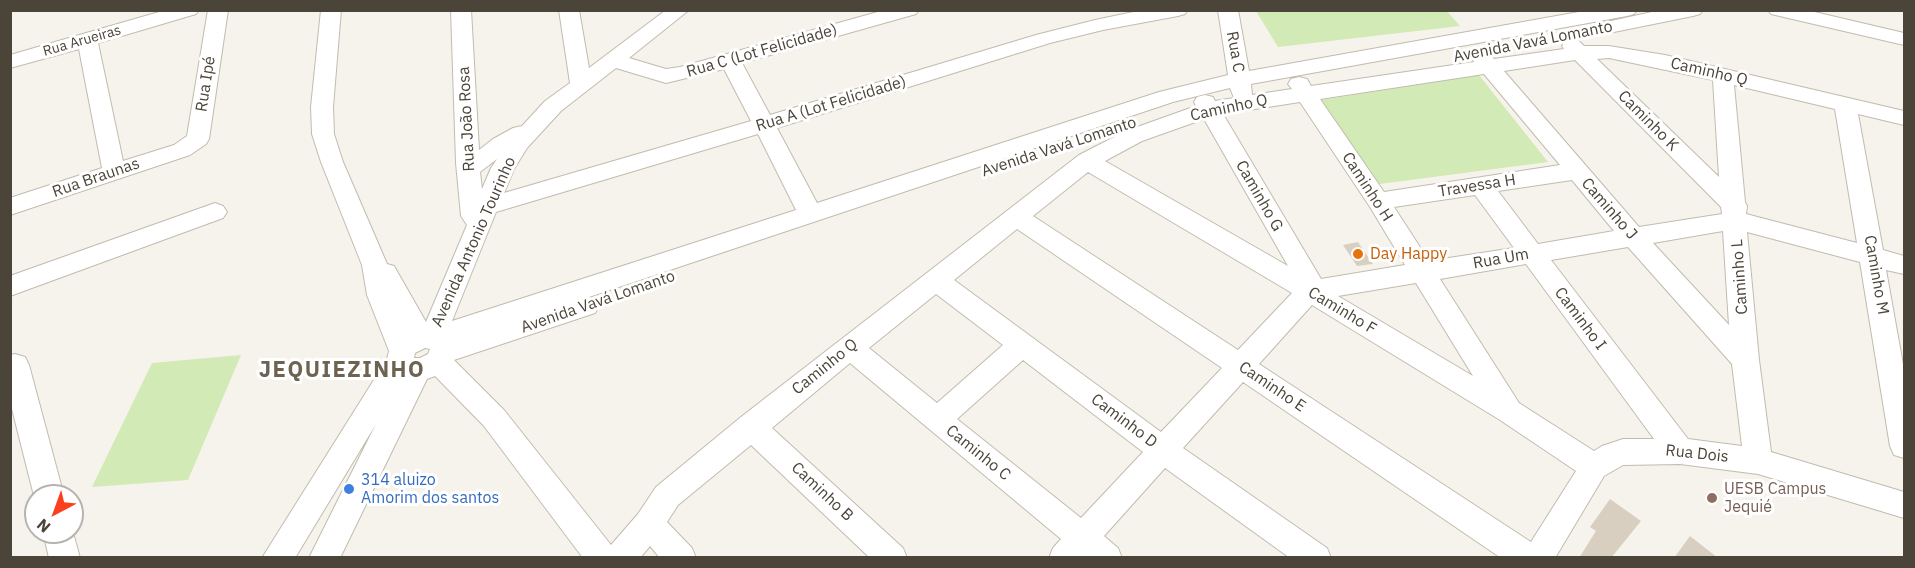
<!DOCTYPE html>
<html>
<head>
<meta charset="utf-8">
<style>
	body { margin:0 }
	#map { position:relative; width:1915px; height:568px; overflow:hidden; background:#f6f3ec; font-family:"IBM Plex Sans",sans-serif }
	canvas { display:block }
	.frame { position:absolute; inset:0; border:12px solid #4b4439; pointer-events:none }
	.north { position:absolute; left:24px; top:484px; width:60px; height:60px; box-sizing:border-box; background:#fff; border:2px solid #b7b4b0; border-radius:50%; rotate:221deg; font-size:16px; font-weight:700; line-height:24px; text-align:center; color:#4b4439 }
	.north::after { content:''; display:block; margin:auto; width:21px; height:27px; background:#fc3f1d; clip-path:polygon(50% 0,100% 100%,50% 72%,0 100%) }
</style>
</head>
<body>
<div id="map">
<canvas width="1915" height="568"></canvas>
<div class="frame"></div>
<div class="north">N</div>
</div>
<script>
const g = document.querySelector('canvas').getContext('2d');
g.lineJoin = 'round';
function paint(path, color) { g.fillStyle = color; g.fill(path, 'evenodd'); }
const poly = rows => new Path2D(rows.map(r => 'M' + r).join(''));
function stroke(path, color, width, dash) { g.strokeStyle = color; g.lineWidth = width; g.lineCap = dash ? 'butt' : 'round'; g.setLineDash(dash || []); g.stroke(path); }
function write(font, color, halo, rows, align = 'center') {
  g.font = font + ' "IBM Plex Sans",sans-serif'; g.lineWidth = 6; g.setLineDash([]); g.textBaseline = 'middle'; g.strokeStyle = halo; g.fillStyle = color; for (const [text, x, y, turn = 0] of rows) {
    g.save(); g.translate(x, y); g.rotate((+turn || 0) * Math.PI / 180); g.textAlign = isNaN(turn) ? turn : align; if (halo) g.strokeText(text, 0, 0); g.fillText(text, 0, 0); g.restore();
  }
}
const green = poly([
	[1256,11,1447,11,1460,26,1278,47],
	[1479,75,1548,162,1372,185,1315,101],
	[241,355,188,480,92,487,152,363]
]);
const building = poly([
	[1358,242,1373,264,1357,266,1343,245],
	[1610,499,1641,521,1611,558,1579,558,1596,531,1590,527],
	[1690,536,1718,558,1674,558]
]);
const minor = poly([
	[166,10,199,10,196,14,98,43,123,161,174,145,187,136,208,10,228,10,209,139,206,144,190,155,10,215,10,198,102,168,79,49,10,68,10,55,166,10],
	[321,10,341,10,333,107,334,134,343,162,387,264,394,266,426,322,467,225,461,216,456,163,451,10,471,10,479,150,493,139,513,128,522,126,545,101,570,83,559,10,579,10,589,68,666,10,689,10,629,58,666,69,680,67,885,10,919,10,916,14,742,63,770,115,1036,35,1095,20,1143,10,1188,10,1185,14,1178,16,1103,30,1050,43,777,128,817,203,1159,92,1228,75,1218,10,1238,10,1249,71,1590,10,1637,10,1634,14,1627,16,1251,84,1252,95,1292,89,1288,84,1291,79,1299,77,1307,79,1311,86,1474,62,1472,58,1475,53,1482,51,1489,53,1494,59,1564,49,1562,46,1565,41,1572,40,1579,41,1584,46,1609,46,1665,55,1904,111,1904,125,1858,114,1883,250,1904,256,1904,274,1886,270,1904,370,1904,458,1894,455,1890,446,1860,262,1747,232,1759,360,1771,452,1904,492,1904,518,1758,474,1680,464,1623,465,1604,476,1555,558,1501,558,1243,382,1183,448,1327,548,1331,558,1290,558,1165,468,1104,536,1118,548,1122,558,1049,558,1053,548,1061,539,850,363,772,428,903,548,907,558,870,558,751,445,678,505,667,522,692,548,696,558,660,558,650,546,640,558,583,558,484,426,435,376,427,379,340,558,309,558,376,424,295,558,262,558,387,359,389,351,367,295,362,265,321,162,312,134,311,107,321,10],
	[1609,58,1713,80,1719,177,1597,59,1609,58],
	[1575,60,1721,207,1722,214,1639,227,1504,71,1575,60],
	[616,68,666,83,724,69,751,121,504,193,514,169,527,148,561,111,616,68],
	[1484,74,1560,165,1384,192,1320,99,1484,74],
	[1734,85,1835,109,1857,243,1746,214,1747,206,1745,202,1734,85],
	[1230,88,1234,98,1215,101,1213,97,1205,95,1197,97,1194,102,1196,106,1126,131,1079,155,741,417,656,487,638,514,611,545,504,410,454,360,595,313,599,306,595,299,589,297,1173,102,1230,88],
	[1300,102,1370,207,1405,265,1321,279,1223,114,1300,102],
	[1204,119,1288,266,1105,161,1142,141,1204,119],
	[758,134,796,210,452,321,496,212,758,134],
	[497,159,491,168,482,189,480,172,497,159],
	[1088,172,1292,293,1238,350,1033,216,1088,172],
	[1572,180,1614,231,1538,244,1498,191,1572,180],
	[1475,195,1514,248,1429,261,1394,207,1475,195],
	[1017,229,1222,368,1161,432,954,280,1017,229],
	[1723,231,1729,325,1653,243,1723,231],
	[1628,247,1732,364,1742,446,1688,439,1551,260,1628,247],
	[1526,264,1654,439,1623,439,1602,446,1594,451,1519,403,1440,279,1526,264],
	[1416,283,1473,376,1338,296,1416,283],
	[936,294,1003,345,937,403,869,348,936,294],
	[1312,305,1500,420,1576,471,1531,542,1259,364,1312,305],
	[425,348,430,349,428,354,420,358,414,358,415,353,425,348],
	[1023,360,1143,452,1081,518,957,419,1023,360],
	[1661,10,1703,10,1700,14,1693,16,1609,33,1602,31,1599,27,1602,23,1661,10],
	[1768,10,1806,10,1904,33,1904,45,1771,14,1768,10],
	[215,203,223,206,227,212,223,218,10,296,10,276,215,203],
	[15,354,25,357,29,365,64,496,36,496,36,500,34,496,10,401,10,355,15,354],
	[72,529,80,558,49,558,43,532,72,532,72,529]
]);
const markers = [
	[1358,254,6,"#e8710a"],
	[349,489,6,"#3f7fe0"],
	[1712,498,6,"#8d6e63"]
];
const farStreetnames = [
	["Rua Arueiras",82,41,-16]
];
const streetNames = [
	["Avenida Vavá Lomanto",1533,42,-11],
	["Rua C (Lot Felicidade)",762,51,-16],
	["Rua C",1235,52,80],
	["Caminho Q",1709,72,13],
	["Rua Ipé",206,84,-81],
	["Rua A (Lot Felicidade)",831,104,-17],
	["Caminho Q",1229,108,-12],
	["Rua João Rosa",467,119,-93],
	["Caminho K",1648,121,45],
	["Avenida Vavá Lomanto",1059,147,-18],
	["Rua Braunas",96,178,-19],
	["Travessa H",1477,186,-9],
	["Caminho H",1367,187,57],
	["Caminho G",1259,196,60],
	["Caminho J",1609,209,49],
	["Avenida Antonio Tourinho",474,242,-66],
	["Rua Um",1501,259,-10],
	["Caminho M",1876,275,80],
	["Caminho L",1740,277,-94],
	["Avenida Vavá Lomanto",598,302,-19],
	["Caminho F",1342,311,31],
	["Caminho I",1580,319,53],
	["Caminho Q",825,367,-39],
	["Caminho E",1272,387,34],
	["Caminho D",1124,421,37],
	["Caminho C",978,453,39],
	["Rua Dois",1697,454,6],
	["Caminho B",822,492,43]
];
const foodNames = [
	["Day Happy",1370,254]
];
const shopNames = [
	["314 aluizo",361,480],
	["Amorim dos santos",361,498]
];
const educationNames = [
	["UESB Campus",1724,489],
	["Jequié",1724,507]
];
const districtNames = [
	["JEQUIEZINHO",342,371]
];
paint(green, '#d2eab5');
paint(building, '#d8cfc1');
stroke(minor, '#c2bbae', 2);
paint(minor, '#fff');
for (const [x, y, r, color] of markers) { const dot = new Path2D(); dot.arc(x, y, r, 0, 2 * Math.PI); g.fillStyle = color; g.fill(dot); stroke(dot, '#fff', 2); }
write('14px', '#4b4439', '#fff', farStreetnames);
write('16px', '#4b4439', '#fff', streetNames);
write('16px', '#c56008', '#fff', foodNames, 'left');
write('16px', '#366cbe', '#fff', shopNames, 'left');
write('16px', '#785e54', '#fff', educationNames, 'left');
g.letterSpacing = '1.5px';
write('bold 22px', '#6e6250', '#fff', districtNames);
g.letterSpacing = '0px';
</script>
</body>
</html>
